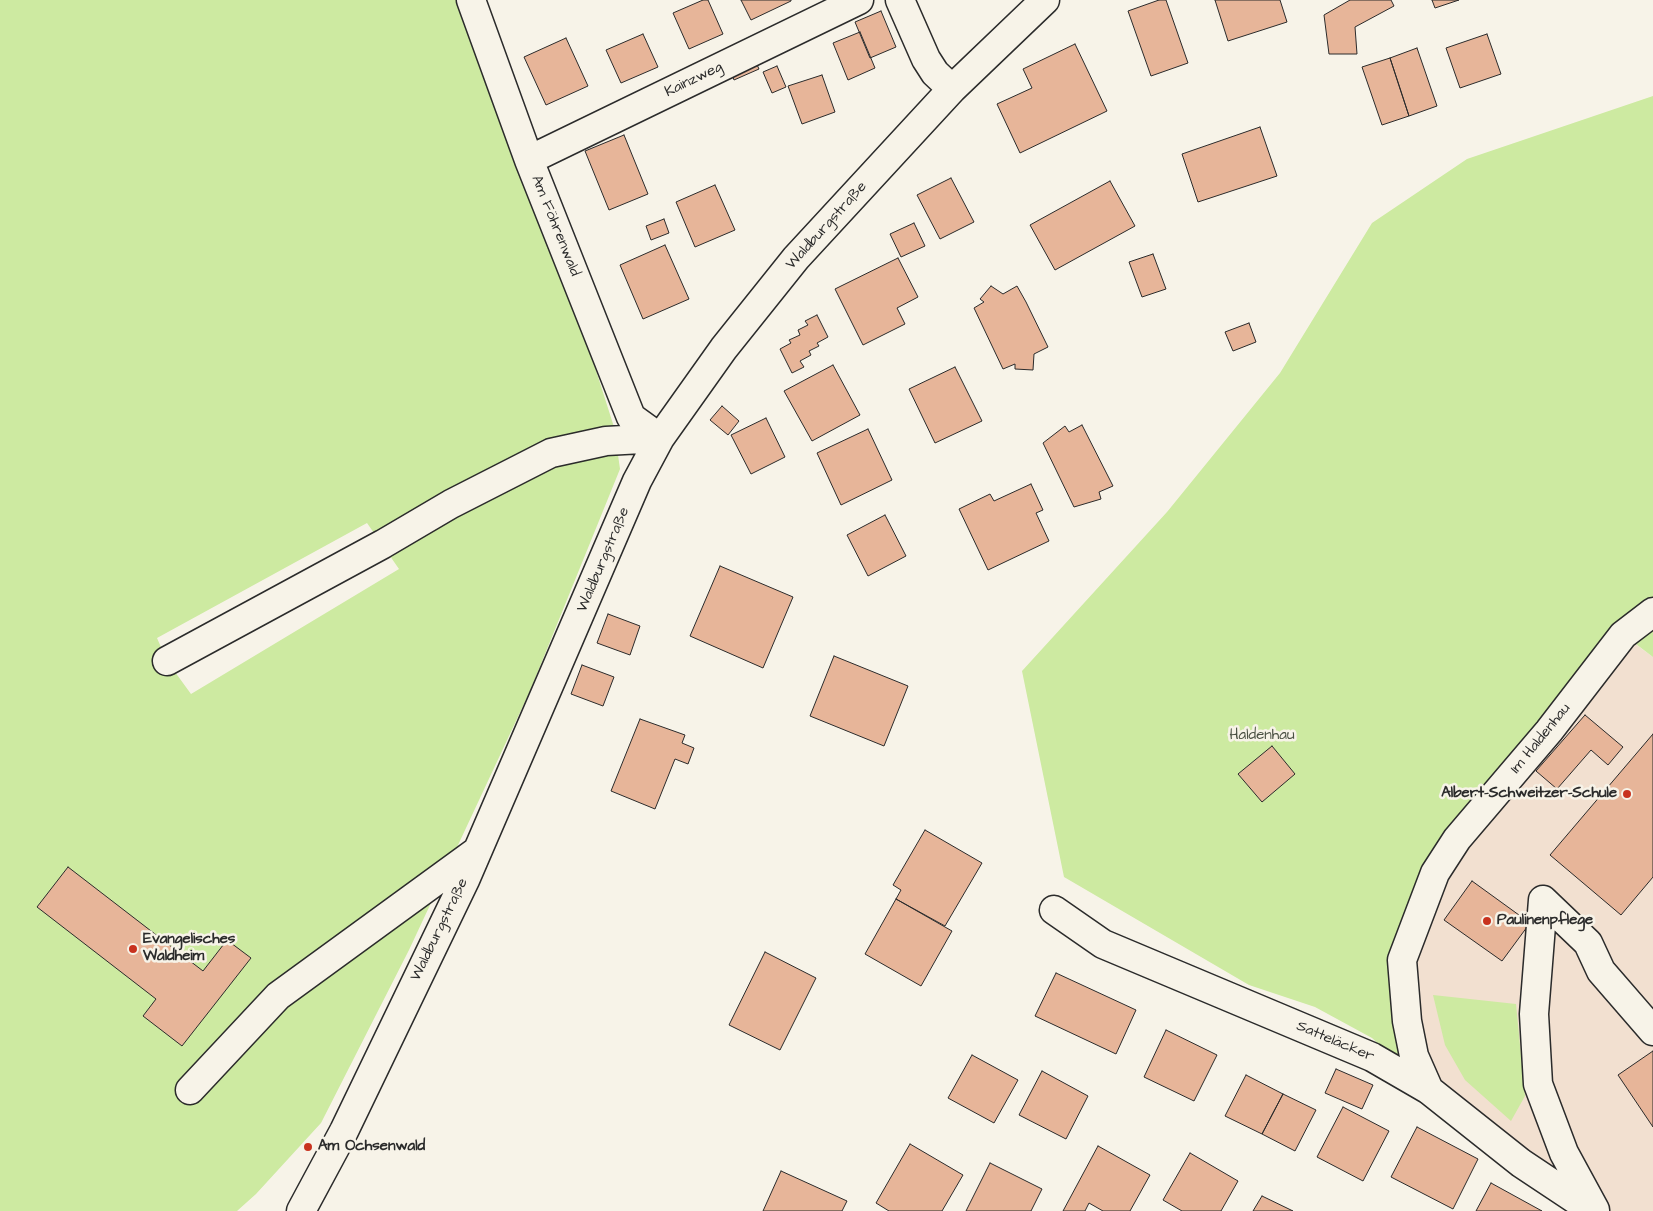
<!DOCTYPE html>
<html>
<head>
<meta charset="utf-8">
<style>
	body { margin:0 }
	canvas { display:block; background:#f7f3e8 }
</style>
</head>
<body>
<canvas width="1653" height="1211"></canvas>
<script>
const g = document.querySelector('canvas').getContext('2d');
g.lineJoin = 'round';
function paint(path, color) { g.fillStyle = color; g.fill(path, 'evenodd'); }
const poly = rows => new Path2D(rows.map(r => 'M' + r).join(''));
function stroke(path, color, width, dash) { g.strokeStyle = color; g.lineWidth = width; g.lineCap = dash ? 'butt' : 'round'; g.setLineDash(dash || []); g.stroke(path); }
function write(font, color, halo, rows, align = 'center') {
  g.font = font + ' "Architects Daughter",sans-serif'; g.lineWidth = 5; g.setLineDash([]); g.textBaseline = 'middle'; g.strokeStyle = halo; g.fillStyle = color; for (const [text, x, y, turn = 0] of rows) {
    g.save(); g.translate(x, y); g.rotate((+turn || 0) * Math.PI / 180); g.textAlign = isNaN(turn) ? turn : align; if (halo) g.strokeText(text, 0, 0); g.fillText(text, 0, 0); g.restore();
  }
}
const built = poly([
	[1623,635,1653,657,1653,1211,1593,1211,1429,1090,1407,1021,1421,907]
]);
const green = poly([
	[0,0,471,0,529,160,614,427,620,469,530,691,409,950,321,1123,256,1194,237,1211,0,1211],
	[367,523,399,569,191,694,167,661,157,638],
	[1653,96,1653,657,1624,635,1457,839,1402,960,1429,1090,1372,1038,1315,1007,1249,985,1064,877,1022,671,1167,512,1280,373,1372,223,1467,159],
	[1433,995,1516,1004,1525,1096,1511,1121,1465,1080,1445,1045]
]);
const building = poly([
	[703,0,708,0,723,34,689,49,673,13,703,0],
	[741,0,791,0,791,1,751,20,741,0],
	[1159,0,1166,0,1188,63,1151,76,1128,11,1159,0],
	[1215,0,1280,0,1287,22,1228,41,1215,0],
	[1350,0,1391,0,1394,6,1355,27,1357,54,1329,54,1324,15,1350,0],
	[1432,0,1459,0,1435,8,1432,0],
	[881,11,896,47,870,58,855,22,881,11],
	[860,32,875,68,848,80,833,43,860,32],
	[643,34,658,67,621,83,606,50,643,34],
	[1487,34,1501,74,1460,88,1446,48,1487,34],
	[566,38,588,86,546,105,524,57,566,38],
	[1075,44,1107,111,1020,153,997,104,1032,88,1023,69,1075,44],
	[1417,48,1437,106,1409,116,1390,58,1417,48],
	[753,56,759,69,734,80,729,66,753,56],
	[1390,58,1409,116,1382,125,1362,67,1390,58],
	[777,66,786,87,772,93,763,72,777,66],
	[822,75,835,112,802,124,788,86,822,75],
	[1260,127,1277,176,1198,202,1182,154,1260,127],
	[624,135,648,194,609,210,585,151,624,135],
	[951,178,974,222,940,239,917,195,951,178],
	[1110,181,1135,226,1055,270,1030,225,1110,181],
	[715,185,735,230,695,247,676,202,715,185],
	[664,219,669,233,651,240,646,226,664,219],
	[914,223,925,246,901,257,890,234,914,223],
	[665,245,689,299,643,319,620,265,665,245],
	[1153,254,1166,289,1142,297,1129,262,1153,254],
	[898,258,918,297,897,308,905,324,863,345,835,289,898,258],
	[991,286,1003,294,1017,286,1026,302,1048,347,1034,354,1033,370,1015,369,1015,364,1003,369,974,308,984,302,980,299,991,286],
	[817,315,828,337,817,343,819,346,809,351,811,355,800,361,804,367,792,373,780,349,791,343,789,340,800,335,798,330,808,325,805,321,817,315],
	[1249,323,1256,342,1233,351,1225,332,1249,323],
	[833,365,860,415,812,441,784,391,833,365],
	[955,367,982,421,935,443,909,389,955,367],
	[722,406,739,421,728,435,710,420,722,406],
	[766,418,785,457,751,474,731,435,766,418],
	[1082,425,1113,486,1099,492,1101,499,1074,507,1043,443,1065,426,1069,432,1082,425],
	[868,429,892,480,841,505,817,453,868,429],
	[1031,484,1043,510,1036,513,1049,541,988,570,959,509,990,494,994,501,1031,484],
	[885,515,906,556,868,576,847,535,885,515],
	[720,566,793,597,763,668,690,636,720,566],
	[608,614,640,626,630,655,597,643,608,614],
	[834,656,908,686,884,746,810,716,834,656],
	[582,665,614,677,603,706,571,694,582,665],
	[1585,715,1623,747,1608,765,1591,750,1557,789,1536,771,1585,715],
	[640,719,685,735,682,743,694,748,688,764,675,759,655,809,611,791,640,719],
	[1653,734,1653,877,1621,915,1550,855,1653,734],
	[1272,746,1295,774,1262,802,1238,774,1272,746],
	[925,830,982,863,945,926,896,899,901,890,893,885,925,830],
	[68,867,203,971,227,940,251,958,182,1046,143,1016,156,999,37,907,68,867],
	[1472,881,1530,923,1502,961,1444,920,1472,881],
	[896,899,952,931,921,986,865,954,896,899],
	[765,952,816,978,780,1050,729,1025,765,952],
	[1056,973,1136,1010,1116,1054,1035,1016,1056,973],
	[1166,1030,1217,1055,1194,1101,1144,1077,1166,1030],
	[1653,1051,1653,1127,1618,1075,1653,1051],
	[972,1055,1018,1080,994,1123,948,1098,972,1055],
	[1336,1069,1373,1085,1362,1109,1325,1093,1336,1069],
	[1042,1071,1088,1096,1066,1139,1019,1115,1042,1071],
	[1246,1075,1283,1094,1262,1134,1225,1116,1246,1075],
	[1283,1094,1316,1110,1295,1151,1262,1134,1283,1094],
	[1343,1107,1389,1131,1363,1181,1317,1157,1343,1107],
	[1417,1127,1478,1159,1453,1209,1391,1177,1417,1127],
	[910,1144,963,1175,942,1211,889,1211,876,1203,910,1144],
	[1098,1146,1150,1175,1130,1211,1103,1211,1089,1203,1085,1211,1063,1211,1098,1146],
	[1190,1153,1238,1181,1221,1211,1182,1211,1163,1200,1190,1153],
	[990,1163,1042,1189,1031,1211,966,1211,990,1163],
	[781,1171,847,1201,842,1211,763,1211,781,1171],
	[1491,1183,1542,1211,1476,1211,1491,1183],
	[1262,1196,1293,1211,1253,1211,1262,1196]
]);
const minor = poly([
	[471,0,529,160,631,417,660,438],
	[900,0,926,59,935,73,952,89],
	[529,160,859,0],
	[167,661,383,544,451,504,551,453,606,441,660,438],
	[1543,900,1534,1014,1538,1084,1564,1153,1595,1210],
	[1543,900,1588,943,1601,971,1653,1031],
	[1054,910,1103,944,1372,1057,1429,1090,1521,1163,1593,1211],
	[190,1090,278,996,477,851],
	[1429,1090,1414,1056,1407,1021,1402,960,1435,873,1457,839,1549,731,1623,635,1653,612],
	[301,1211,344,1131,465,880,637,481,660,438,724,348,796,258,952,89,1045,0]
]);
const markers = [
	[1627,794,5,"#c8321e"],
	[1487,921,5,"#c8321e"],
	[133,949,5,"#c8321e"],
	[308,1147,5,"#c8321e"]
];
const streetNames = [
	["Kainzweg",694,80,-26],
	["Am Föhrenwald",555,226,68],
	["Waldburgstraße",827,226,-48],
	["Waldburgstraße",604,560,-67],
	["Im Haldenhau",1541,739,-51],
	["Waldburgstraße",440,930,-64],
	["Satteläcker",1335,1042,23]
];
const parkNames = [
	["Haldenhau",1262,736]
];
const poiNames = [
	["Albert-Schweitzer-Schule",1617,794,"right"],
	["Paulinenpflege",1497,921],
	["Evangelisches",143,940],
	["Waldheim",143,957],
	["Am Ochsenwald",318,1147]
];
paint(built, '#f2e0d0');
paint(green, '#cdeaa1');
paint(building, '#e7b599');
stroke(building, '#2b2b2b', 1);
stroke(minor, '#2b2b2b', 31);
stroke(minor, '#f7f3e8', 28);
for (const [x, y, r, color] of markers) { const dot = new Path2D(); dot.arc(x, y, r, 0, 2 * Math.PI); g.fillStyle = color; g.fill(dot); stroke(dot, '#f7f3e8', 2); }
write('15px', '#2b2b2b', '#f7f3e8', streetNames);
write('15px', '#4b5143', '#f7f3e8', parkNames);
write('bold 15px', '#2b2b2b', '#f7f3e8', poiNames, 'left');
</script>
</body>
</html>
